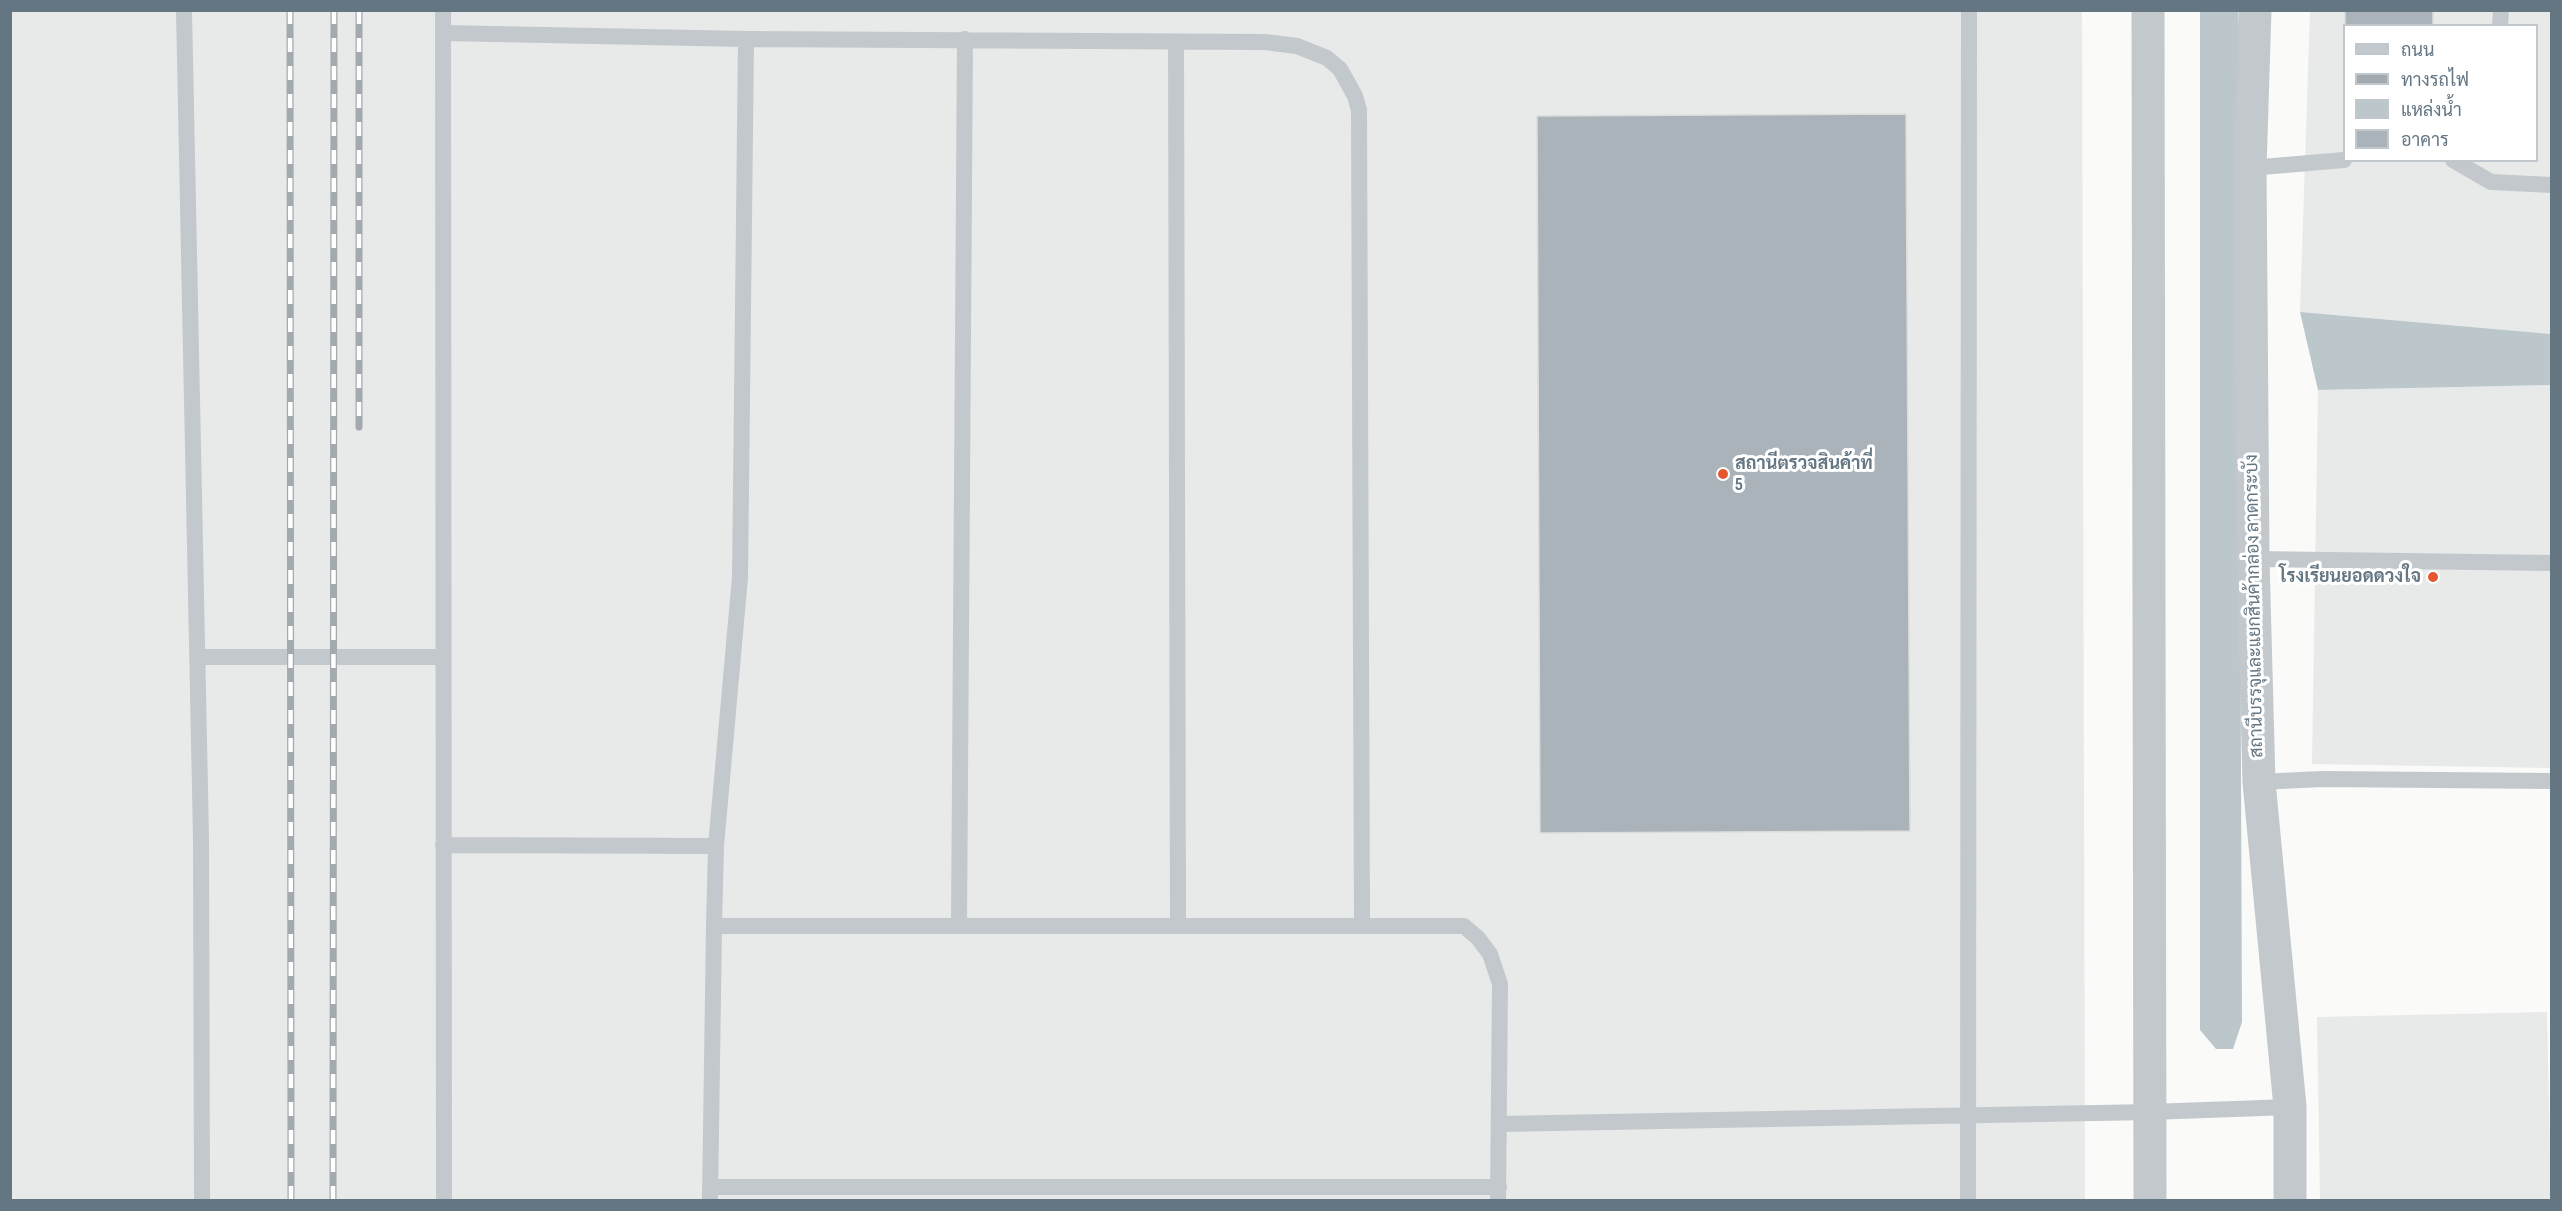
<!DOCTYPE html>
<html>
<head>
<meta charset="utf-8">
<style>
	body { margin:0 }
	#map { position:relative; width:2562px; height:1211px; overflow:hidden; background:#fafaf8; font-family:"Sofia Sans Condensed",Sarabun,sans-serif }
	canvas { display:block }
	.frame { position:absolute; inset:0; border:12px solid #657683; pointer-events:none }
	.legend { position:absolute; left:2343px; top:24px; width:195px; height:138px; box-sizing:border-box; background:#fff; border:2px solid #c1c8cd; margin:0; padding:8px 10px; list-style:none; font-size:18px; color:#657683 }
	.legend li { display:flex; align-items:center; gap:12px; height:30px }
	.legend b { width:30px; border:2px solid #c1c8cd }
</style>
</head>
<body>
<div id="map">
<canvas width="2562" height="1211"></canvas>
<div class="frame"></div>
<ul class="legend">
<li><b style="height:8px;background:#c3c8cc"></b>ถนน</li>
<li><b style="height:8px;background:#a2aab0"></b>ทางรถไฟ</li>
<li><b style="height:16px;background:#bbc7cb"></b>แหล่งน้ำ</li>
<li><b style="height:16px;background:#aab3b9"></b>อาคาร</li>
</ul>
</div>
<script>
const g = document.querySelector('canvas').getContext('2d');
g.lineJoin = 'round';
function paint(path, color) { g.fillStyle = color; g.fill(path, 'evenodd'); }
const poly = rows => new Path2D(rows.map(r => 'M' + r).join(''));
function stroke(path, color, width, dash) { g.strokeStyle = color; g.lineWidth = width; g.lineCap = dash ? 'butt' : 'round'; g.setLineDash(dash || []); g.stroke(path); }
function write(font, color, halo, rows, align = 'center') {
  g.font = font + ' "Sofia Sans Condensed",Sarabun,sans-serif'; g.lineWidth = 6; g.setLineDash([]); g.textBaseline = 'middle'; g.strokeStyle = halo; g.fillStyle = color; for (const [text, x, y, turn = 0] of rows) {
    g.save(); g.translate(x, y); g.rotate((+turn || 0) * Math.PI / 180); g.textAlign = isNaN(turn) ? turn : align; if (halo) g.strokeText(text, 0, 0); g.fillText(text, 0, 0); g.restore();
  }
}
const built = poly([
	[10,11,2082,11,2085,1200,11,1200],
	[2310,11,2551,11,2551,334,2300,312],
	[2344,26,2536,26,2536,160,2344,160],
	[2551,385,2551,768,2312,764,2318,390],
	[2547,1012,2551,1200,2320,1200,2317,1017]
]);
const water = poly([
	[2200,11,2238,11,2242,1022,2233,1049,2216,1049,2200,1030],
	[2300,312,2551,334,2551,385,2318,390]
]);
const building = poly([
	[2345,10,2433,10,2433,26,2345,26,2345,10],
	[1906,114,1910,831,1540,833,1537,116,1906,114]
]);
const service = poly([
	[184,10,201,838,202,1200],
	[443,10,444,1200],
	[2500,26,2501,10],
	[443,33,746,39,1265,42,1297,46,1327,58,1340,69,1355,96,1359,110,1362,925],
	[1176,42,1178,925],
	[2453,160,2491,182,2552,185],
	[2250,168,2344,160],
	[2253,559,2552,563],
	[197,657,443,657],
	[2259,782,2322,779,2552,781],
	[443,845,716,846,714,926,1464,926,1478,938,1490,954,1500,984,1498,1200],
	[716,846,740,577,746,39],
	[959,925,965,39],
	[1499,1124,2150,1112,2290,1107],
	[710,1187,1499,1187],
	[710,1200,714,926],
	[1968,1200,1969,10]
]);
const minor = poly([
	[2148,10,2150,1200],
	[2255,10,2250,168,2253,559,2259,782,2290,1107,2290,1200]
]);
const rail = poly([
	[290,10,291,1200],
	[359,10,359,427],
	[333,1200,334,10]
]);
const markers = [
	[1723,474,6,"#e4572e"],
	[2433,577,6,"#e4572e"]
];
const poiNames = [
	["สถานีตรวจสินค้าที่",1735,464],
	["5",1735,485],
	["โรงเรียนยอดดวงใจ",2421,577,"right"]
];
const streetNames = [
	["สถานีบรรจุและแยกสินค้ากล่อง ลาดกระบัง",2255,606,-91]
];
paint(built, '#e8e9e9');
paint(water, '#bbc7cb');
paint(building, '#aab3b9');
stroke(building, '#dcdcda', 1.5);
stroke(service, '#c3c8cc', 16);
stroke(minor, '#c3c8cc', 33);
stroke(rail, '#a2aab0', 7);
stroke(rail, '#fff', 4.5, [14]);
for (const [x, y, r, color] of markers) { const dot = new Path2D(); dot.arc(x, y, r, 0, 2 * Math.PI); g.fillStyle = color; g.fill(dot); stroke(dot, '#fff', 2); }
write('bold 18px', '#657683', '#fff', poiNames, 'left');
write('18px', '#657683', '#fff', streetNames);
</script>
</body>
</html>
